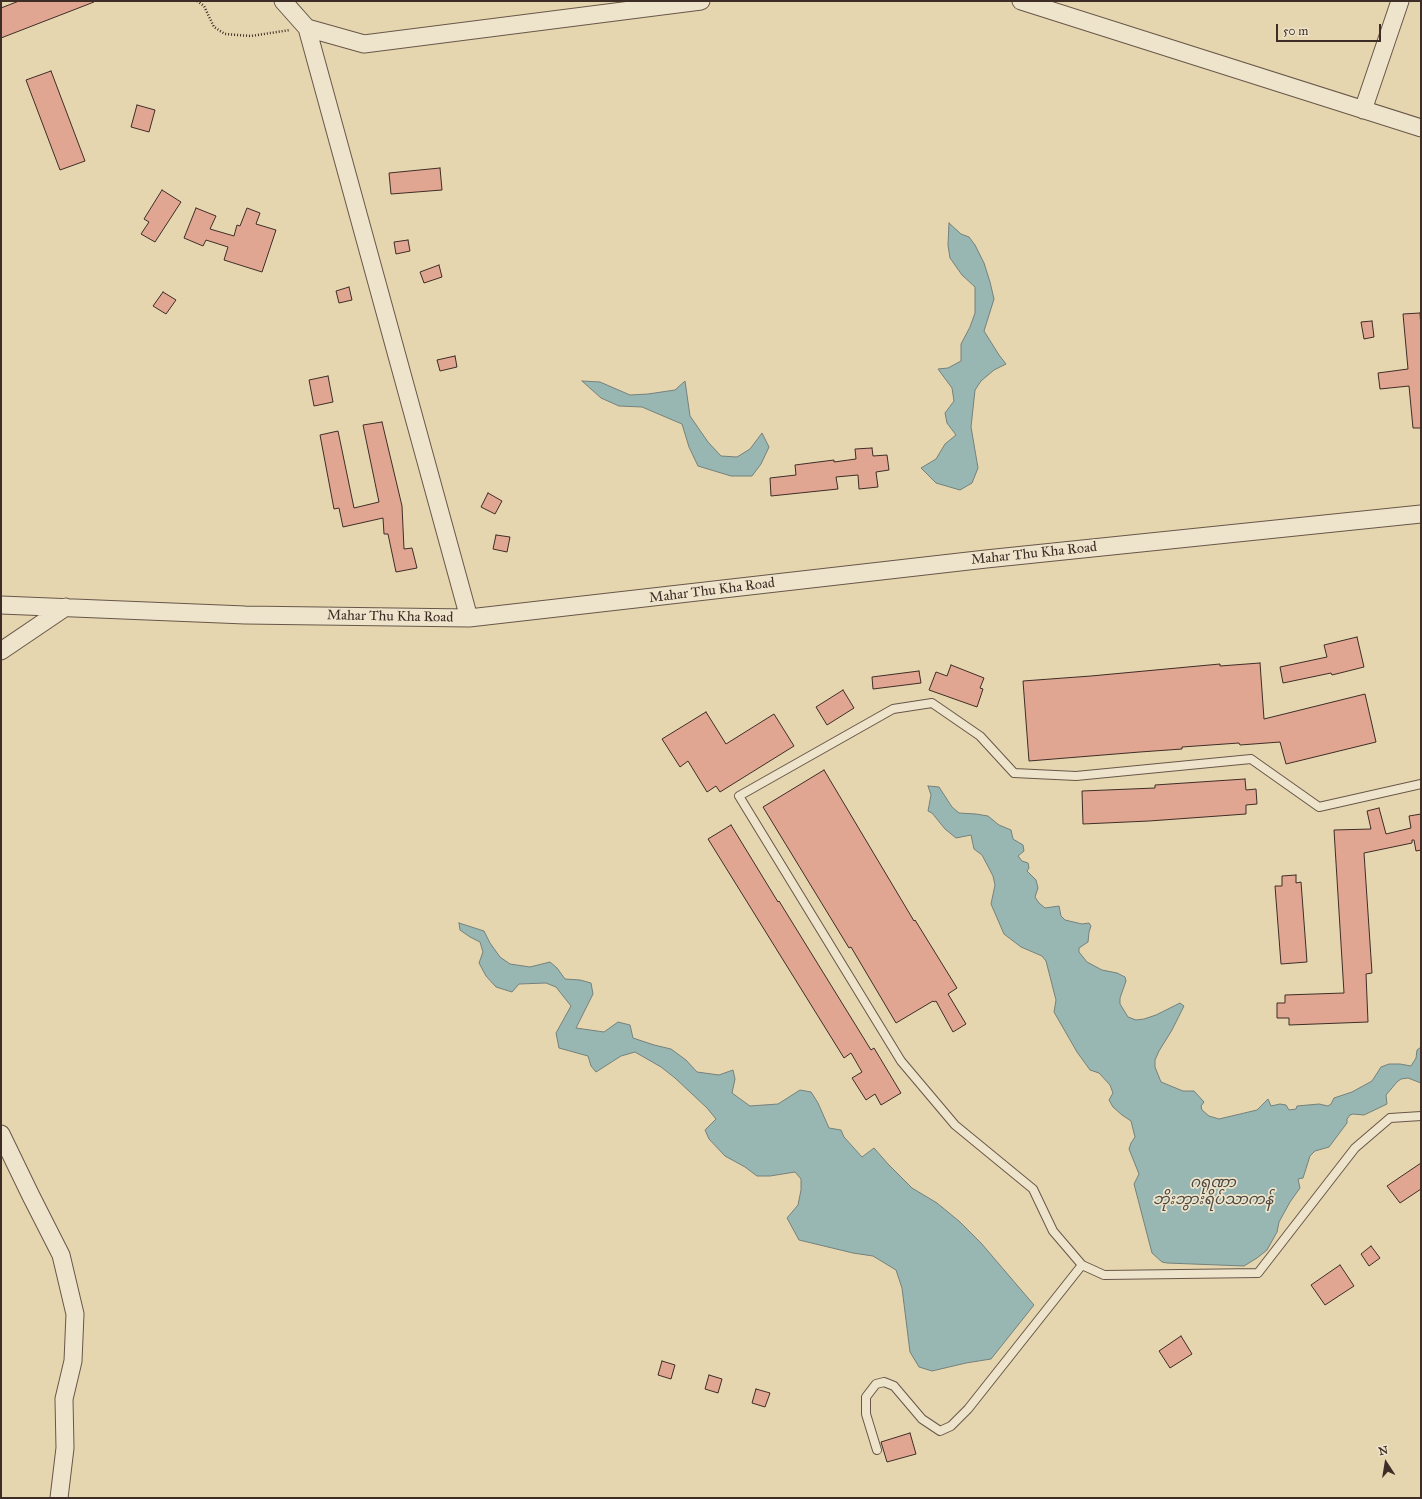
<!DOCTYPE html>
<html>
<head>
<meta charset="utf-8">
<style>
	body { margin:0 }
	#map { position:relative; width:1422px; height:1499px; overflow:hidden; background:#e5d6af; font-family:"IM FELL Great Primer",serif }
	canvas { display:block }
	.frame { position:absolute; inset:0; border:2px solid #3e2d27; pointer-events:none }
	.north { position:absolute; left:1366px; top:1443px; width:40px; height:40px; -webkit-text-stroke:3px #eee4cb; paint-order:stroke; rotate:348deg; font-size:11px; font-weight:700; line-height:16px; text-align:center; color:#3e2d27 }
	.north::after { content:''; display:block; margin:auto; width:14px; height:18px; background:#3e2d27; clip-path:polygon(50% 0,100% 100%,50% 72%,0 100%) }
	.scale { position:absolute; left:1276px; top:24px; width:105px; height:18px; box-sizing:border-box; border:2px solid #3e2d27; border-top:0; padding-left:5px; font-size:12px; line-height:14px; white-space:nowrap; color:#3e2d27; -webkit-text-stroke:3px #eee4cb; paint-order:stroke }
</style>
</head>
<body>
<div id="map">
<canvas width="1422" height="1499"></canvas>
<div class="frame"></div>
<div class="north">N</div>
<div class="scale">50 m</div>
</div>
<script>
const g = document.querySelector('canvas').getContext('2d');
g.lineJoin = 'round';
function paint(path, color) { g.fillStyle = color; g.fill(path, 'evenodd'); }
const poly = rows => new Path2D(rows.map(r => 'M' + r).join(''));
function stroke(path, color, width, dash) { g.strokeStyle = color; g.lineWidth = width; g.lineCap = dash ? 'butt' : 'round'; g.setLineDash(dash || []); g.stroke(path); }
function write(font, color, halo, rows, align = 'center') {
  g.font = font + ' "IM FELL Great Primer","Noto Sans Myanmar",serif'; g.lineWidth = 3.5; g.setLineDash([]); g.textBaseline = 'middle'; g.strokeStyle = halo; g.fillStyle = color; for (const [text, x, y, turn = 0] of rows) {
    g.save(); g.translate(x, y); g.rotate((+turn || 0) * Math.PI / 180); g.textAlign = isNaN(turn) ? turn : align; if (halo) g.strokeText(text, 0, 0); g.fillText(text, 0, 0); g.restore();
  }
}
const water = poly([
	[949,223,961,234,969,237,975,245,984,263,990,282,994,299,984,331,999,355,1006,364,994,370,981,381,975,390,971,427,978,468,972,483,960,490,936,483,921,468,936,459,945,444,956,435,947,423,945,413,954,401,952,388,938,369,948,368,961,361,961,344,970,327,975,313,975,287,962,275,950,258,948,245,949,223],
	[582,381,600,382,630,395,648,394,675,390,685,381,690,416,708,442,721,456,737,457,750,449,762,433,769,447,761,464,752,476,731,476,698,466,689,447,682,424,642,407,619,406,601,398,582,381],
	[928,786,939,787,952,807,959,813,976,814,988,816,999,825,1011,830,1013,839,1023,845,1024,851,1018,856,1022,861,1028,863,1029,868,1027,871,1036,880,1038,888,1035,897,1039,903,1045,908,1059,906,1061,916,1065,920,1082,924,1089,923,1091,926,1089,932,1088,942,1079,948,1079,952,1087,962,1102,970,1117,973,1125,977,1126,981,1120,998,1120,1004,1128,1017,1136,1020,1144,1019,1156,1015,1180,1003,1184,1006,1172,1030,1159,1051,1155,1060,1155,1067,1161,1082,1183,1091,1194,1091,1204,1102,1201,1106,1202,1110,1209,1116,1219,1119,1257,1110,1268,1099,1271,1106,1280,1104,1286,1105,1289,1110,1296,1109,1297,1106,1319,1104,1328,1106,1331,1104,1334,1098,1352,1092,1372,1081,1381,1067,1389,1064,1400,1064,1411,1066,1416,1058,1417,1050,1421,1047,1421,1083,1408,1078,1401,1079,1397,1082,1386,1095,1387,1104,1364,1115,1353,1114,1350,1115,1347,1119,1347,1123,1329,1147,1315,1151,1310,1156,1303,1178,1298,1179,1300,1188,1290,1202,1279,1222,1277,1232,1267,1250,1257,1258,1244,1266,1167,1263,1162,1262,1152,1253,1134,1184,1139,1174,1129,1149,1131,1143,1135,1137,1131,1121,1122,1115,1113,1107,1109,1100,1113,1093,1110,1085,1099,1073,1090,1070,1077,1052,1054,1012,1056,1000,1046,961,1042,956,1021,947,1004,934,991,904,995,885,993,876,982,855,974,849,971,835,956,838,945,829,932,813,928,811,931,795,928,786],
	[459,923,484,931,490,943,500,957,510,964,530,967,550,962,557,968,565,979,580,980,591,983,593,994,576,1028,604,1032,618,1022,630,1025,633,1038,654,1045,671,1049,686,1060,697,1072,719,1075,733,1070,735,1079,732,1093,750,1106,778,1104,800,1090,811,1092,818,1103,829,1128,841,1130,844,1137,862,1157,874,1148,888,1164,912,1188,937,1203,960,1222,981,1243,1034,1305,991,1359,966,1363,932,1371,919,1367,910,1352,902,1288,896,1270,873,1256,853,1253,799,1240,787,1218,798,1205,801,1190,801,1179,795,1172,770,1176,757,1176,745,1167,725,1156,709,1139,705,1130,716,1119,707,1108,675,1078,661,1067,635,1052,621,1056,596,1072,591,1066,588,1056,559,1048,556,1033,571,1006,556,987,546,983,519,984,512,992,496,987,486,976,479,963,483,952,480,942,470,937,460,930,459,923]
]);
const building = poly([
	[19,1,94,1,94,2,1,38,1,8,19,1],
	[51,71,85,161,60,170,26,80,51,71],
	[137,105,155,110,149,132,131,127,137,105],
	[440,168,442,190,391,194,389,173,440,168],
	[162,190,181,202,155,242,141,234,149,222,144,219,162,190],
	[196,208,216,216,210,229,234,236,237,225,240,226,247,208,260,213,256,224,276,230,262,272,224,260,228,247,206,240,203,246,184,238,196,208],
	[408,240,410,251,396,254,394,242,408,240],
	[439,265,442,277,424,283,420,272,439,265],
	[349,287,352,300,339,303,336,291,349,287],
	[163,292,176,300,166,314,153,306,163,292],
	[1420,313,1421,328,1421,428,1413,428,1409,386,1380,389,1378,373,1408,369,1403,314,1420,313],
	[1372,321,1374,337,1364,339,1361,322,1372,321],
	[455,356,457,367,440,371,437,360,455,356],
	[328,376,333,402,314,406,309,380,328,376],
	[382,422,402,506,404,549,412,548,417,568,396,572,388,534,384,534,383,518,343,527,339,508,334,509,320,435,338,431,354,508,379,502,363,425,382,422],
	[872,448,873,456,887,455,889,470,876,472,878,487,859,489,858,475,836,477,838,489,771,496,770,478,796,475,795,465,834,460,834,462,856,459,855,449,872,448],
	[488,493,502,501,495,514,481,507,488,493],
	[496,535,510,537,507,552,493,549,496,535],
	[1357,637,1364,667,1332,675,1331,673,1283,683,1280,667,1327,657,1324,645,1357,637],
	[1260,663,1264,719,1365,694,1376,742,1286,764,1280,742,1240,745,1239,743,1182,747,1182,749,1140,752,1029,761,1023,681,1091,676,1220,664,1220,666,1260,663],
	[951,665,984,678,980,688,983,689,977,707,929,690,936,672,947,676,951,665],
	[919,671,921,683,873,689,872,677,919,671],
	[843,690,854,708,827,725,816,707,843,690],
	[706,712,726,744,774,714,794,746,720,792,716,786,707,792,688,761,680,767,662,739,706,712],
	[824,770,914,921,915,920,957,988,948,994,966,1024,953,1032,936,1001,934,1002,933,1001,896,1023,851,947,849,948,763,807,824,770],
	[1245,779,1246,790,1256,789,1257,804,1246,805,1246,814,1149,821,1083,824,1082,791,1155,788,1155,785,1245,779],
	[1379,808,1386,834,1411,828,1409,816,1421,814,1421,850,1416,851,1414,840,1412,840,1412,843,1364,853,1372,973,1366,974,1368,1022,1289,1025,1289,1018,1277,1018,1277,1003,1285,1003,1285,995,1344,993,1334,830,1371,829,1367,811,1379,808],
	[731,825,778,902,779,901,871,1050,874,1048,901,1093,881,1105,875,1094,866,1100,852,1078,862,1072,851,1053,844,1058,708,839,731,825],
	[1296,875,1296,883,1301,882,1307,962,1281,964,1275,886,1282,886,1282,876,1296,875],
	[1421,1163,1421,1189,1400,1203,1387,1186,1421,1163],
	[1371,1246,1380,1258,1369,1266,1361,1254,1371,1246],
	[1340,1265,1354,1286,1325,1305,1311,1285,1340,1265],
	[1181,1336,1192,1354,1170,1368,1159,1351,1181,1336],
	[662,1361,675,1365,671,1379,658,1375,662,1361],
	[709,1375,722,1379,718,1393,705,1389,709,1375],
	[756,1389,770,1393,765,1407,752,1403,756,1389],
	[910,1433,916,1454,887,1462,881,1442,910,1433]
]);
const path = poly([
	[197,1,204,6,214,27,225,34,251,36,290,30]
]);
const lane = poly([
	[1421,784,1319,807,1251,759,1076,776,1014,773,980,736,932,703,893,709,739,796,901,1061,955,1125,1033,1189,1053,1231,1082,1265,1104,1275,1258,1273,1355,1148,1390,1118,1421,1116],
	[877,1450,866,1414,866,1397,876,1384,884,1382,894,1386,922,1419,940,1431,951,1426,968,1409,1082,1265]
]);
const street = poly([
	[283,1,307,28,364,44,701,1],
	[1021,1,1421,128],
	[307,28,469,618],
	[1363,110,1400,1],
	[1,605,245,615,469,618,986,559,1421,514],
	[1,651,66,607],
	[1,1134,31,1196,61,1255,75,1314,73,1361,64,1399,65,1448,59,1498]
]);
const streetNames = [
	["Mahar Thu Kha Road",1034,554,-6],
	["Mahar Thu Kha Road",712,591,-7],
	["Mahar Thu Kha Road",390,617,1]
];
const waterNames = [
	["ဂရုဏာ",1213,1183],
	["ဘိုးဘွားရိပ်သာကန်",1213,1200]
];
paint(water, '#98b7b3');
stroke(water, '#74807b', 1);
paint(building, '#e0a691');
stroke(building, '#3e2d27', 1);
stroke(lane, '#685749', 10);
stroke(street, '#685749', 19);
stroke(path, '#3e2d27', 2.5, [1, 2]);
stroke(lane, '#eee4cb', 8);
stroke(street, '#eee4cb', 17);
write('14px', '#3e2d27', '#eee4cb', streetNames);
write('italic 15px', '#504943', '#eee4cb', waterNames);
</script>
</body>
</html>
